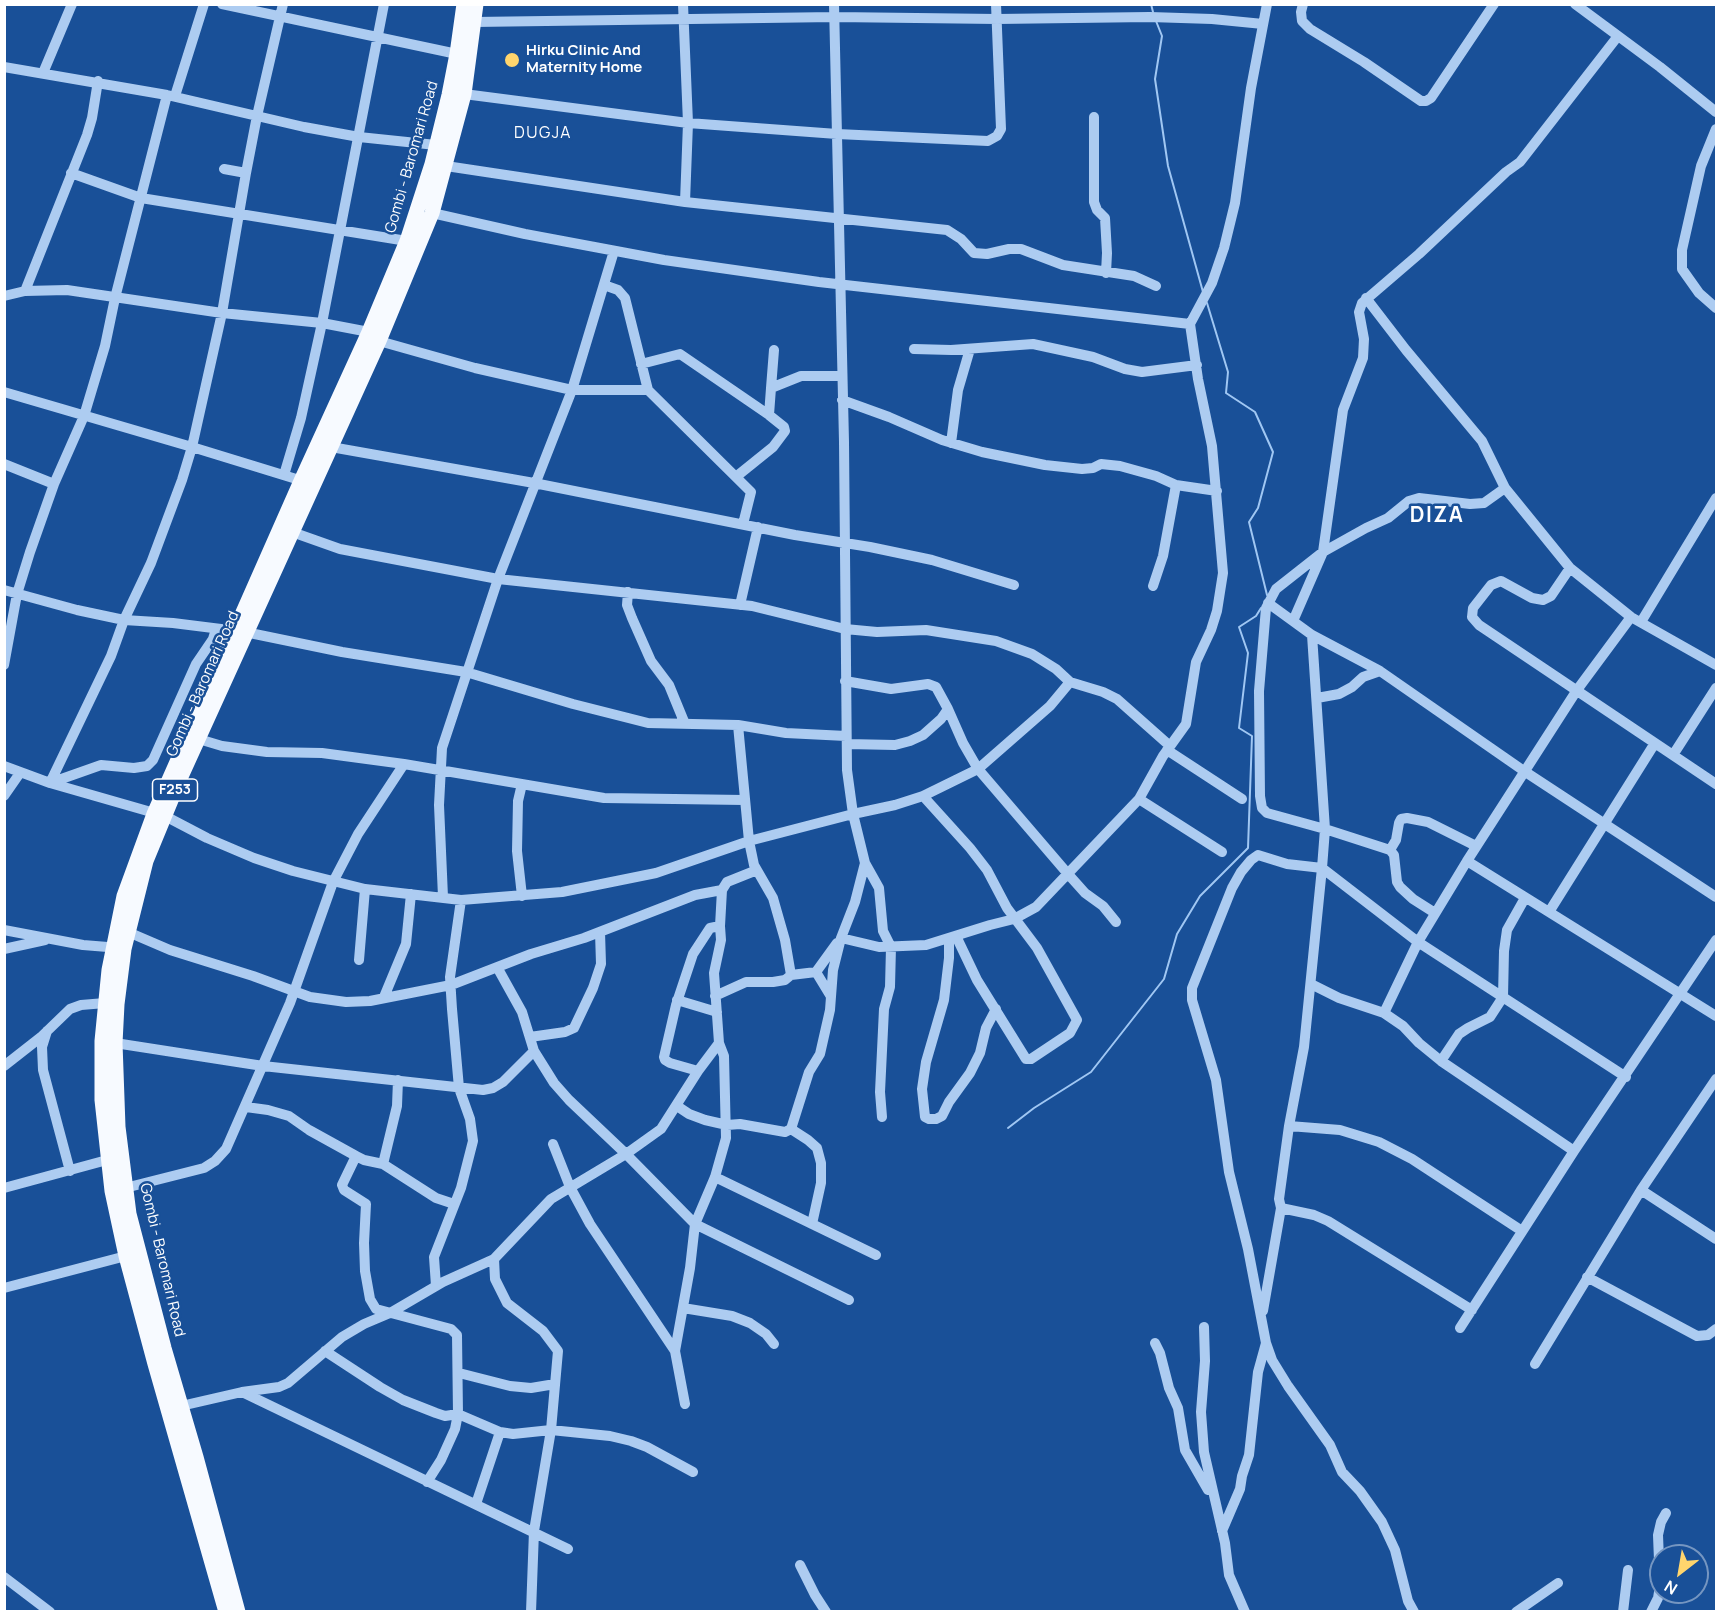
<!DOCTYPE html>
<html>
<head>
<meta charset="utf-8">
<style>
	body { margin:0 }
	#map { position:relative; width:1721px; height:1616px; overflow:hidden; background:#195098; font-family:Manrope,sans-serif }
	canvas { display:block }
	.frame { position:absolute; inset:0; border:6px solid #fff; pointer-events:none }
	.north { position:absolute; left:1649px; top:1544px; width:60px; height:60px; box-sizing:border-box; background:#195098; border:2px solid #7596c1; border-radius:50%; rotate:211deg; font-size:16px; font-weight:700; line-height:24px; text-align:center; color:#fff }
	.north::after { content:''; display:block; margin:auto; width:21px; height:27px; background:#ffd56d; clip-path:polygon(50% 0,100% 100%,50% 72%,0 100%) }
</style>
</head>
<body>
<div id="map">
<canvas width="1721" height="1616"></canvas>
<div class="frame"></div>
<div class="north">N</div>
</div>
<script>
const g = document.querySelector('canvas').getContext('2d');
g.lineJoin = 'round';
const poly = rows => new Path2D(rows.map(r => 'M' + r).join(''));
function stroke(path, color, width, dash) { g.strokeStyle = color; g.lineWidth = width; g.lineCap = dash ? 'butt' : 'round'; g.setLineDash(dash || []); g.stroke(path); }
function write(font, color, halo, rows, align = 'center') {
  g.font = font + ' Manrope,sans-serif'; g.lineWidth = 5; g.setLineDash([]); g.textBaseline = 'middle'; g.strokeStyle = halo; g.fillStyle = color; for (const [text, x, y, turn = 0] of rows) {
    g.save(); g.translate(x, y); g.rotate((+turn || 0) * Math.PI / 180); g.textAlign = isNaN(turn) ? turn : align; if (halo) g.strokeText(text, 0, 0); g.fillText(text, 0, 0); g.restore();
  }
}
const stream = poly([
	[1151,4,1153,12],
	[1156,21,1162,36,1155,79,1168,166,1203,292],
	[1207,303,1228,372,1226,393,1255,412,1273,452,1258,508,1249,522,1267,595],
	[1008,1128,1034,1108,1091,1072,1164,979,1177,934,1200,896,1248,848,1252,736,1239,728,1248,653,1239,627,1256,616,1261,608]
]);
const minor = poly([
	[222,4,457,54],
	[683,4,688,123,685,202],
	[1303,4,1301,12,1302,21,1310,29,1364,62,1421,101,1426,101,1431,98,1494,4],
	[1575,4,1660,67,1716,112],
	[474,22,835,17,997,19,1150,17,1212,19,1263,24],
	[4,67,167,95,304,127,359,137,436,145],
	[43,73,72,4],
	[464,94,688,123,837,134,988,141,997,136,1001,129,996,4],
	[175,96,204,4],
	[1094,117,1094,202,1097,210,1105,218,1107,253,1106,273],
	[1716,129,1701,166,1682,250,1682,269,1699,293,1716,308],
	[446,166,685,202,947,230,961,239,974,253,987,254,1009,249,1021,249,1063,265,1134,276,1156,286],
	[71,173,141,198,407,241],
	[246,173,257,116,283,4],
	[432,213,525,234,664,260,819,282,1190,324],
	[604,285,618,290,625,298,648,390,751,492,743,524],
	[25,291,87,135,92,118,98,81],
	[4,296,25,291,67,290,222,313,322,323,369,332,379,341,475,368,572,390,648,390],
	[1366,298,1406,350,1482,441,1505,488,1570,568,1631,617,1716,665],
	[914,349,951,350,1033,344,1093,357,1125,369,1142,372,1197,365],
	[641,364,680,354,769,415],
	[771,388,774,350],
	[4,392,192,447,306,482],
	[842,400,889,417,942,440,982,452,1045,465,1082,469,1093,468,1101,464,1120,466,1156,476,1176,485,1217,491],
	[951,443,958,390,970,349],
	[331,447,534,483,795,535,870,547,932,560,1014,585],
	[4,464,54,484],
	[284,475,301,418,322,323,384,4],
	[737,476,773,447,785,431,784,427,769,415,771,388,801,376,842,376],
	[292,532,340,549,498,579,752,606,845,629,877,632,926,630,996,641,1032,654,1056,669,1070,682,1103,692,1117,699,1170,746],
	[1570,568,1551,596,1543,600,1532,598,1501,581,1491,585,1473,608,1472,617,1479,625,1716,784],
	[1153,586,1163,556,1176,485],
	[4,590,77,610,124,620,173,623,245,632,342,652,466,672,573,704,648,723,738,725,786,733,846,736],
	[628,592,627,605,632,618,651,661,669,685,685,724],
	[1268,603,1312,635,1380,671],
	[740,605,758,527],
	[1293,621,1323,552,1343,410,1363,358,1364,339,1359,312,1362,303,1419,254,1506,172,1520,162,1618,36],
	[1641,622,1716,498],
	[4,665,17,594,30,552,54,484,84,416,105,346,115,298,167,95],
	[845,681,891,689,928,684,936,687,948,709],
	[1317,698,1339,694,1352,687,1363,677,1380,671,1524,771,1716,897],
	[738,725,749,841,754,865,773,898,785,940,791,975,816,972,837,943],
	[192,737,222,746,267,752,322,753,404,764,604,798,744,800],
	[847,744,895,745,910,741,923,735,941,719,948,709,963,743,978,769,1068,874,1085,893,1103,906,1116,922],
	[1167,750,1242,799],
	[1673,755,1716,688],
	[4,766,50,783,165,816,207,838,254,858,293,871,365,889,461,900,562,892,656,873,749,841,853,814,847,770,844,442,834,4],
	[50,783,111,656,124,620,151,563,182,480,192,447,222,313,246,173,224,169],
	[50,783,101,765,134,768,147,766,153,760,196,664,213,639,216,629],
	[522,784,518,801,517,851,522,896],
	[4,796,20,773],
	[923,796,970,848,987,870,1007,908,1037,948,1077,1020,1070,1033,1031,1059,1026,1059,977,980,956,936],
	[1139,799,1222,852],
	[1390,850,1396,840,1399,823,1401,819,1407,818,1428,822,1476,846],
	[1467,861,1716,1016],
	[865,863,879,888,883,931,891,947,890,987,884,1009,880,1092,882,1117],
	[722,890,727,882,757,870],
	[443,897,439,805,442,748,498,579,572,390,614,251],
	[1549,912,1655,743],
	[1435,913,1413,899,1400,887,1397,882,1394,855,1390,850,1325,829,1267,813,1262,808,1260,796,1259,691,1266,608,1276,589,1323,552,1366,528,1388,518,1409,501,1419,498,1470,504,1484,503,1505,488],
	[4,930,83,945,120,948],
	[128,932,170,950,253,976,310,997,346,1002,370,1001,451,985,531,954,584,938,695,895,722,890,720,926,710,928,693,954,676,1005,664,1057,665,1060,670,1063,698,1071],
	[841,938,879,947,926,945,990,925,1014,919,1036,907,1139,799,1163,756,1186,724,1196,662,1211,630,1217,611,1223,573,1212,446,1198,379,1190,324,1212,283,1224,248,1235,203,1251,88,1267,4],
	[949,939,949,958,944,1000,926,1062,922,1089,925,1117,929,1119,936,1119,942,1116,949,1102,970,1073,980,1053,986,1028,996,1009],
	[4,949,45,940],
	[359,960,365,889],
	[497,967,522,1012,534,1051,554,1083,569,1100,626,1154,695,1224,849,1300],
	[816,972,830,995],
	[1311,984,1339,998,1384,1013,1403,1026,1419,1043,1441,1061,1574,1151],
	[715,996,746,982,773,982,785,980,791,975],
	[384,997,406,944,411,894],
	[677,1000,717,1012],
	[1384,1013,1418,942,1467,861,1577,690,1631,617],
	[47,1031,42,1047,43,1070,70,1171],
	[530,1037,565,1032,574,1028,593,988,601,964,600,932],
	[115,1043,263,1066,483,1090,493,1088,503,1082,534,1051],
	[1441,1061,1459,1034,1468,1028,1490,1017,1503,997,1504,951,1507,930,1525,898],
	[4,1066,41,1037,70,1009,81,1005,105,1003],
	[677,1106,689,1114,705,1120,727,1125,740,1124,785,1132,791,1129,809,1072,820,1054,830,1010,833,970,841,938,855,902,865,863,853,814,895,805,923,796,978,769,1050,706,1070,682],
	[246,1107,268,1110,289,1116,309,1130,356,1156,342,1185,344,1190,366,1204,364,1243,365,1271,370,1299,376,1309,451,1329,457,1335,458,1414,455,1429,441,1460,427,1482],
	[1289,1126,1340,1130,1379,1142,1412,1159,1522,1231],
	[791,1129,808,1140,817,1148,821,1163,821,1183,812,1224],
	[553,1144,570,1187,590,1224,675,1351,685,1404],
	[356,1156,364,1160,383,1164,436,1198,454,1204],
	[383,1164,397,1106,398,1080],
	[715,1177,876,1255],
	[4,1188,107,1160],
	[125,1188,204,1168,215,1161,226,1149,290,1003,333,882,358,834,404,764],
	[1641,1190,1716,1239],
	[1281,1208,1314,1215,1328,1221,1472,1310],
	[494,1259,495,1279,507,1303,543,1331,558,1351,551,1430,534,1531,531,1612],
	[1587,1277,1697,1336,1708,1335,1716,1329],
	[436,1286,434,1257,461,1188,473,1141,470,1119,459,1088,452,1009,450,977,461,900],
	[4,1288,126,1256],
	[683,1308,732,1316,750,1323,766,1334,774,1344],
	[1263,1311,1281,1208,1279,1199,1289,1126,1304,1047,1322,868,1325,829,1312,635],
	[1204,1327,1205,1361,1201,1412,1204,1452,1225,1543,1229,1575,1245,1612],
	[1460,1328,1574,1151,1716,940],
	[1155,1343,1160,1353,1169,1388,1178,1408,1185,1450,1208,1490],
	[325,1351,380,1387,403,1400,436,1413,445,1416,458,1414,500,1432,513,1434,551,1430,610,1436,631,1441,647,1447,693,1472],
	[675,1351,690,1268,695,1224,715,1177,726,1138,724,1056,719,1043],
	[1535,1364,1641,1190,1716,1079],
	[459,1373,510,1386,531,1388,555,1384],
	[242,1392,568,1549],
	[181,1406,242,1392,279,1387,288,1383,342,1337,364,1324,390,1313,443,1282,494,1259,551,1199,626,1154,661,1129,698,1071,719,1043,714,973,721,940,720,926],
	[476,1504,500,1432],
	[1222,1531,1240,1489,1242,1476,1249,1455,1258,1372,1266,1343],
	[800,1565,815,1595,826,1612],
	[4,1577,50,1612],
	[1414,1612,1408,1601,1395,1550,1382,1522,1360,1491,1342,1472,1330,1445,1288,1386,1272,1360,1266,1343,1248,1249,1229,1172,1216,1080,1192,1000,1192,988,1232,888,1241,872,1251,860,1258,855,1287,864,1322,868,1418,942,1626,1077],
	[1516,1612,1558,1583],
	[1623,1612,1628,1570],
	[1651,1612,1658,1598,1660,1586,1658,1535,1661,1522,1666,1513]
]);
const major = poly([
	[226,1612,155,1364,126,1256,112,1191,102,1100,102,1041,109,970,124,896,154,814,301,481,369,332,407,241,432,164,449,95,457,54,464,4],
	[238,1612,196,1457,164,1348,129,1214,118,1127,115,1043,117,1004,124,949,146,861,179,781,379,341,432,213,464,94,476,4]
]);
const markers = [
	[512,60,8,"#ffd56d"]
];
const shields = [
	[175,790,45]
];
const shieldNames = [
	["F253",175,790]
];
const poiNames = [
	["Hirku Clinic And",526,51],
	["Maternity Home",526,68]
];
const streetNames = [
	["Gombi - Baromari Road",412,157,-74],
	["Gombi - Baromari Road",203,684,-66],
	["Gombi - Baromari Road",162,1260,77]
];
const neighbourhoodNames = [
	["DUGJA",543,134]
];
const districtNames = [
	["DIZA",1437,516]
];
stroke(stream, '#a0c7f3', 2);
stroke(minor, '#adccf1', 10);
stroke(major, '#f7faff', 15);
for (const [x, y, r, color] of markers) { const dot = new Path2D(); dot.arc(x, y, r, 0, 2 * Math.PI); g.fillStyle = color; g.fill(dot); stroke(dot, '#195098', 2); }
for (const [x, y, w] of shields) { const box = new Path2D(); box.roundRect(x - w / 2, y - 11, w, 22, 4.5); g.fillStyle = '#195098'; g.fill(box); stroke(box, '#fff', 1.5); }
write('bold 14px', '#fff', null, shieldNames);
write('bold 15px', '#fff', '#195098', poiNames, 'left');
write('15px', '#fff', '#195098', streetNames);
g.letterSpacing = '1.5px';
write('16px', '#fff', '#195098', neighbourhoodNames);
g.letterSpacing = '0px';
g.letterSpacing = '1.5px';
write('bold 21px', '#fff', '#195098', districtNames);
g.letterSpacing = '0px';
</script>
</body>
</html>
